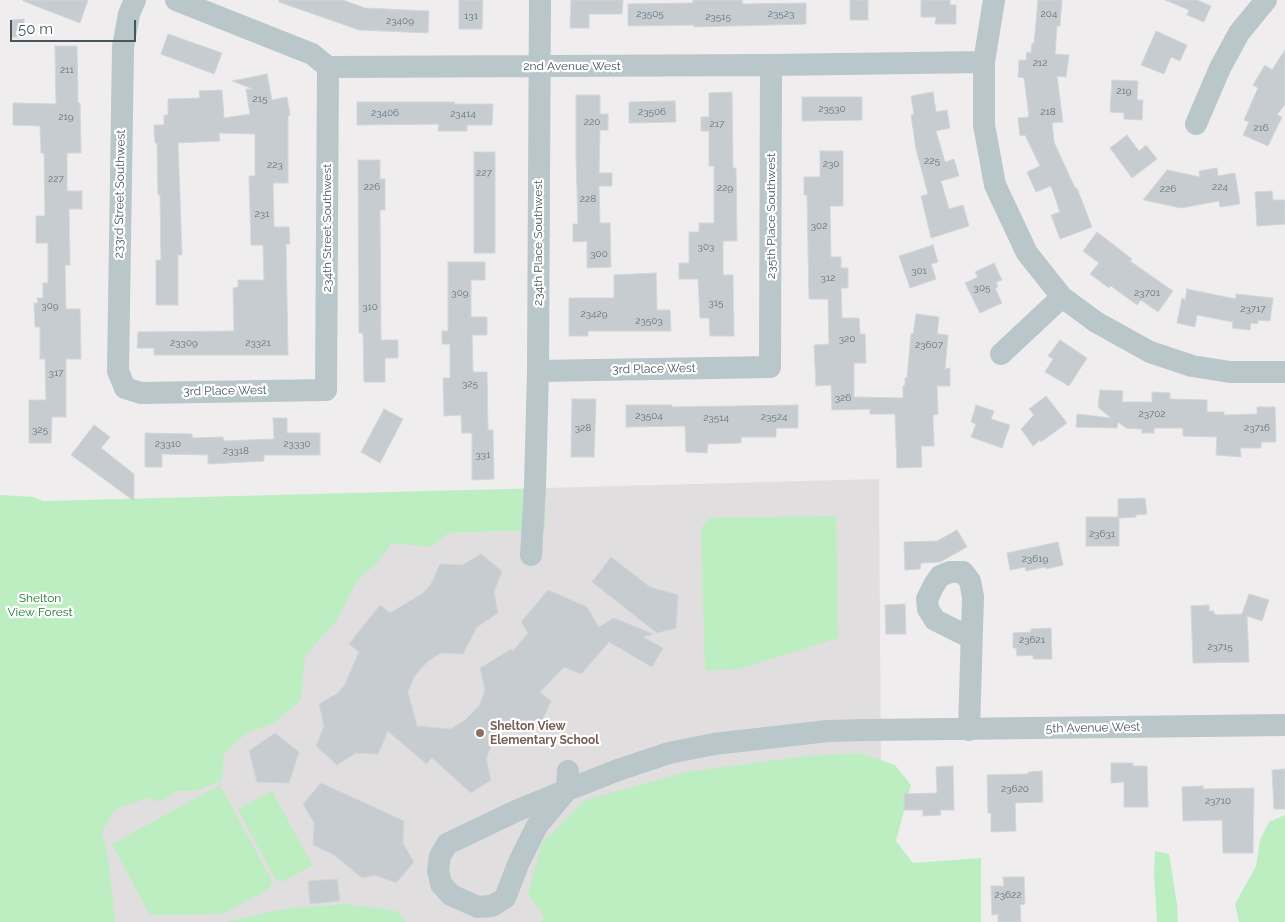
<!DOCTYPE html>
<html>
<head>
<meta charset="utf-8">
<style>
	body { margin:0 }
	#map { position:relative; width:1285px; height:922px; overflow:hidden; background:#f0edee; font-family:Raleway,sans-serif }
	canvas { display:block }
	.scale { position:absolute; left:10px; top:20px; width:126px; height:22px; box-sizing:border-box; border:2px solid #46565a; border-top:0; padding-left:6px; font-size:15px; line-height:18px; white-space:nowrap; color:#46565a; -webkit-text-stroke:4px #fff; paint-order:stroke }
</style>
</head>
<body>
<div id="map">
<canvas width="1285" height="922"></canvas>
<div class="scale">50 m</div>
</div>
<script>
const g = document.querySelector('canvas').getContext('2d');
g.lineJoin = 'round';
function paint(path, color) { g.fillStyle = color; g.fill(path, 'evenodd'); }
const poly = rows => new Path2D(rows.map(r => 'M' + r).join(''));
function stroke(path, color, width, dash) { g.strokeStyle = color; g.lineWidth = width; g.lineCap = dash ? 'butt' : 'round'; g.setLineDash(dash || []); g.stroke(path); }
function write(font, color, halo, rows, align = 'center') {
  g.font = font + ' Raleway,sans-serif'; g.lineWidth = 4.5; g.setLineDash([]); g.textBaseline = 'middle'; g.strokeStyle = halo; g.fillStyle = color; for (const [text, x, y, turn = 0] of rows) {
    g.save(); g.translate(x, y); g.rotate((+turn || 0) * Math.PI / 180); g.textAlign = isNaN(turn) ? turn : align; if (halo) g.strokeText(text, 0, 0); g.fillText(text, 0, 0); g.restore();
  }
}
const education = poly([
	[879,479,882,922,78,922,82,544,545,530,545,488]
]);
const green = poly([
	[545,488,545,530,448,533,431,547,392,543,379,561,356,582,336,621,305,656,301,700,274,723,245,734,224,754,222,780,196,791,176,791,160,802,148,798,116,809,102,831,108,855,115,922,0,922,0,495,33,497,43,501],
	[836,516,838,638,738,669,705,671,701,528,710,518],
	[860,753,895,765,911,785,896,841,913,863,981,858,981,922,540,922,545,918,528,894,541,844,585,800,687,772,806,756],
	[220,785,272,881,269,889,222,914,150,915,112,844],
	[272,791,312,865,283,882,275,879,238,809],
	[1285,815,1285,922,1239,922,1235,904,1256,866,1260,840,1269,822],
	[1155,851,1169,854,1177,904,1178,922,1157,922,1154,875],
	[345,904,396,911,407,922,226,922,283,909]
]);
const building = poly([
	[23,0,88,0,80,23,23,1,23,0],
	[279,0,343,0,365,8,429,11,428,33,359,30,279,2,279,0],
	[459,0,483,0,482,29,459,29,459,0],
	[571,0,623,0,622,14,589,14,589,28,570,28,571,0],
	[693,0,742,0,743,4,806,3,806,24,694,27,694,25,628,26,628,4,693,3,693,0],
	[850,0,868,0,868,20,850,20,850,0],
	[921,0,950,0,950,5,956,5,956,24,935,24,936,17,921,17,921,0],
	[1038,0,1062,0,1060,26,1057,26,1055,54,1069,55,1066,77,1057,76,1063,122,1052,123,1054,142,1075,188,1077,188,1092,227,1060,239,1051,215,1060,212,1051,186,1036,192,1027,172,1040,166,1025,135,1020,136,1018,118,1029,117,1024,78,1018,77,1019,60,1026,60,1027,52,1031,53,1032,43,1034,44,1038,0],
	[1165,0,1197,0,1211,6,1204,22,1187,15,1189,10,1165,0],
	[24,19,25,37,11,37,11,20,24,19],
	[1156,31,1187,45,1180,61,1171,57,1164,74,1141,65,1156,31],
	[168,34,222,53,214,74,161,54,168,34],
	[55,46,77,46,78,103,80,103,81,153,67,153,67,191,82,191,82,209,69,209,70,265,65,265,66,309,80,309,81,359,66,359,66,417,52,417,51,443,29,443,29,400,46,400,45,359,40,359,40,327,35,327,34,303,38,303,37,298,43,298,43,283,48,283,48,243,36,243,36,216,45,216,44,153,41,153,40,126,13,125,13,103,56,104,55,46],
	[1285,50,1285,104,1277,115,1282,117,1268,146,1243,135,1249,122,1244,120,1258,88,1253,85,1265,65,1272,70,1285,50],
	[267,74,272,100,287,97,290,115,288,116,288,183,273,183,274,227,289,227,290,244,286,244,288,355,154,355,154,348,137,348,138,332,234,331,233,288,238,287,238,280,264,280,263,245,251,245,249,176,255,176,255,134,219,133,220,141,178,143,182,255,178,255,178,305,156,305,156,260,161,260,160,195,158,195,157,143,155,143,154,125,164,125,164,115,168,115,168,99,200,98,199,91,222,90,224,118,250,114,246,89,253,89,232,81,267,74],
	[1112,80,1138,81,1137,100,1143,100,1142,120,1124,119,1124,113,1110,112,1112,80],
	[732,92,733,168,736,168,737,241,723,241,723,275,733,275,734,336,710,336,709,318,700,318,698,279,679,279,679,263,689,263,689,232,699,232,699,223,714,223,714,166,709,166,709,131,701,131,701,117,709,117,709,93,732,92],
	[933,92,936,112,947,110,950,128,936,131,945,162,954,159,959,176,941,181,949,209,963,205,969,226,931,238,921,196,928,194,916,149,911,115,914,114,911,96,933,92],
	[576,95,600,95,600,114,608,114,608,130,600,130,599,173,612,173,612,186,599,186,600,223,610,223,611,267,587,268,587,241,573,242,573,224,578,224,576,155,576,95],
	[802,97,862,97,862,120,802,121,802,97],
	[675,101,676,122,629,123,629,102,675,101],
	[357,102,455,102,454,104,493,104,492,125,467,125,467,131,438,131,439,124,357,125,357,102],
	[1127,135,1139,151,1146,145,1157,159,1132,178,1110,148,1127,135],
	[820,151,843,151,843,206,830,206,831,257,841,257,841,268,848,268,848,288,841,288,842,318,859,318,860,334,865,334,866,363,854,363,854,397,903,398,903,386,905,385,905,378,907,378,911,334,913,334,916,314,939,317,937,334,948,335,945,369,950,368,950,386,937,386,938,414,933,415,934,446,921,446,922,467,897,468,895,414,870,414,870,409,832,410,831,385,816,386,814,345,829,344,828,299,809,299,807,195,804,195,804,177,820,177,820,151],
	[474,152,495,152,495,253,474,253,474,152],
	[358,160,380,160,380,179,385,179,385,210,380,210,381,340,398,340,398,358,385,358,385,382,364,382,363,333,359,333,358,160],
	[1217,168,1218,176,1235,173,1240,204,1220,207,1219,201,1181,208,1143,200,1167,170,1200,177,1199,171,1217,168],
	[1272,191,1273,200,1285,200,1285,224,1257,226,1255,192,1272,191],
	[1097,232,1132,259,1130,261,1173,291,1158,312,1141,300,1137,305,1111,286,1109,288,1090,274,1099,263,1083,251,1097,232],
	[933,245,938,262,931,264,936,279,910,288,899,256,933,245],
	[448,262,485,262,485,280,471,280,471,317,487,317,487,335,472,335,473,372,487,372,488,430,493,430,494,479,472,480,472,433,462,433,461,415,444,416,443,378,450,378,450,344,442,344,442,331,448,331,448,262],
	[994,263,1002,280,996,282,998,287,995,288,1002,303,980,313,965,283,978,277,975,272,994,263],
	[656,273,657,310,670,310,671,331,588,331,588,336,569,336,569,298,614,298,614,275,656,273],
	[1187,289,1236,299,1236,294,1273,298,1270,321,1258,320,1258,324,1251,323,1250,330,1232,328,1233,322,1197,315,1195,327,1177,323,1182,298,1185,300,1187,289],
	[1060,340,1087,358,1069,386,1045,372,1053,359,1048,356,1060,340],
	[1100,390,1123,391,1122,402,1152,402,1152,392,1170,393,1170,399,1207,400,1207,412,1224,412,1224,415,1257,414,1257,407,1275,407,1276,442,1261,442,1261,448,1240,448,1241,457,1216,455,1217,437,1183,436,1183,428,1154,428,1154,433,1142,433,1142,429,1126,428,1118,422,1117,428,1076,427,1077,414,1111,418,1098,407,1100,390],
	[1046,396,1067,423,1041,442,1040,440,1033,446,1021,429,1034,415,1029,409,1046,396],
	[572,399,596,399,594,457,571,457,572,399],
	[626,405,672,405,672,407,798,405,798,428,776,428,776,437,741,437,741,443,708,444,707,453,686,452,685,426,626,427,626,405],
	[976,405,994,411,991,419,1010,425,1002,448,971,437,976,424,971,422,976,405],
	[384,409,403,419,380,463,361,452,384,409],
	[273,418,287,418,287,433,320,433,320,455,264,455,264,461,208,464,208,455,162,454,162,467,145,467,145,433,192,434,192,438,223,437,224,441,274,439,273,418],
	[94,425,110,437,101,448,134,474,134,501,71,455,94,425],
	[1145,498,1147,514,1136,515,1136,517,1119,518,1119,546,1086,546,1086,517,1118,517,1118,499,1145,498],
	[957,530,967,547,940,562,921,563,920,569,905,570,904,542,937,541,957,530],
	[1058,542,1063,565,1046,569,1045,567,1026,571,1025,567,1010,570,1007,553,1058,542],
	[481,554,502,571,494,592,498,613,477,627,463,654,441,653,428,661,414,677,408,692,417,726,451,729,465,720,479,706,485,690,480,668,511,649,513,651,528,633,521,622,548,590,587,607,599,627,614,618,653,634,643,637,663,648,652,667,609,642,581,674,564,667,540,692,551,701,542,721,521,720,506,729,492,744,486,759,491,780,471,793,432,758,426,764,388,731,378,754,356,753,337,765,316,746,324,726,319,704,338,693,345,684,359,652,349,644,380,605,390,613,423,593,431,584,440,564,462,565,481,554],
	[611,557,650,587,678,595,676,628,657,633,592,582,611,557],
	[1249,594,1269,600,1262,621,1247,616,1249,662,1193,663,1191,606,1209,605,1209,611,1214,611,1214,614,1217,615,1242,614,1249,594],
	[905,604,906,634,886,634,885,605,905,604],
	[1051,628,1052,659,1033,659,1033,655,1017,656,1016,648,1013,648,1013,633,1031,632,1031,629,1051,628],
	[275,733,299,752,289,783,257,782,249,751,275,733],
	[1111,763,1133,763,1133,766,1147,766,1148,807,1124,807,1124,782,1111,783,1111,763],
	[953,766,954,810,940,810,941,815,923,816,923,810,904,810,904,794,937,793,936,767,953,766],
	[1285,769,1285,809,1274,809,1272,770,1285,769],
	[1042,771,1043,802,1015,803,1016,831,991,832,991,813,988,813,987,775,1028,774,1028,772,1042,771],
	[321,783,404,821,403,843,414,862,396,883,375,875,362,878,334,855,313,845,314,823,303,804,321,783],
	[1203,786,1203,789,1254,788,1253,853,1223,853,1222,820,1183,821,1182,787,1203,786],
	[1003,877,1024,877,1025,904,1020,905,1021,922,998,922,998,914,992,915,991,886,1004,886,1003,877],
	[337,879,340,901,310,904,308,881,337,879]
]);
const minor = poly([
	[135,0,129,14,123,47,118,371,125,388,141,393,326,390,328,67],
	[176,0,312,54,328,67,771,65,984,62],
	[994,0,984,62,984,125,995,185,1027,253,1062,297,1096,322,1150,352,1192,366,1230,372,1285,372],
	[1196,124,1220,68,1239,33,1266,0],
	[1001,354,1062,297],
	[538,371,770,367,771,65],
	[531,555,535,485,538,371,540,0],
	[969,730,973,597,970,581,963,572,950,572,940,576,934,585,927,599,928,609,935,620,971,638],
	[568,771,567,790,537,826,519,862,505,898,492,906,478,907,451,895,441,884,438,870,440,856,447,844,516,811,567,790,618,770,669,753,714,744,828,731,867,730,1285,725]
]);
const markers = [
	[480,733,5,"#8d6e63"]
];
const numberNames = [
	["23505",650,14],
	["23523",781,14],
	["204",1049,14],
	["131",471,16],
	["23515",718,17],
	["23409",400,21],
	["212",1040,63],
	["211",67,70],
	["219",1124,91],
	["215",260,99],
	["23530",832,109],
	["23506",652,112],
	["218",1048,112],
	["23406",385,113],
	["23414",463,114],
	["219",66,117],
	["220",592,122],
	["217",717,124],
	["216",1261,128],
	["225",932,161],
	["230",831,164],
	["223",275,165],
	["227",484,173],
	["227",56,179],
	["226",372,187],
	["224",1220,187],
	["229",725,188],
	["226",1168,189],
	["228",588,199],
	["231",262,214],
	["302",819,226],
	["303",706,247],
	["300",599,254],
	["301",919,271],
	["312",828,278],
	["305",982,288],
	["309",460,293],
	["23701",1147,293],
	["315",716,303],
	["309",50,306],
	["310",370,307],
	["23717",1253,309],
	["23429",594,314],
	["23503",649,321],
	["320",847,339],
	["23309",184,343],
	["23321",258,343],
	["23607",929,345],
	["317",56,373],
	["325",470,384],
	["326",843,398],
	["23702",1152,414],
	["23504",649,416],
	["23524",774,417],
	["23514",716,418],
	["328",583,428],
	["23716",1257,428],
	["325",40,430],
	["23310",168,444],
	["23330",297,444],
	["23318",236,451],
	["331",483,455],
	["23631",1102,534],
	["23619",1035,559],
	["23621",1032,640],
	["23715",1220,647],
	["23620",1015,789],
	["23710",1218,801],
	["23622",1008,895]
];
const streetNames = [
	["2nd Avenue West",572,66],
	["233rd Street Southwest",120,194,-89],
	["235th Place Southwest",771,216,-90],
	["234th Street Southwest",327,228,-90],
	["234th Place Southwest",538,243,-90],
	["3rd Place West",654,369,-1],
	["3rd Place West",225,391,-1],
	["5th Avenue West",1093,728,-1]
];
const parkNames = [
	["Shelton",40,598],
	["View Forest",40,612]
];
const educationNames = [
	["Shelton View",490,726],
	["Elementary School",490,740]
];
paint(education, '#e1dedf');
paint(green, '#bceec2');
paint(building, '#c7ccd0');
stroke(building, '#d1d6d9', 1);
stroke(minor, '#b9c6ca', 22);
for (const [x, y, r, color] of markers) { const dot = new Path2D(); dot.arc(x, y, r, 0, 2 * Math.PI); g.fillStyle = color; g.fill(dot); stroke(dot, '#fff', 2); }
write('10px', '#667478', null, numberNames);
write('12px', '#46565a', '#fff', streetNames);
write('12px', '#187a2f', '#fff', parkNames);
write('bold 12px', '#785e54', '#fff', educationNames, 'left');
</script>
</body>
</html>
